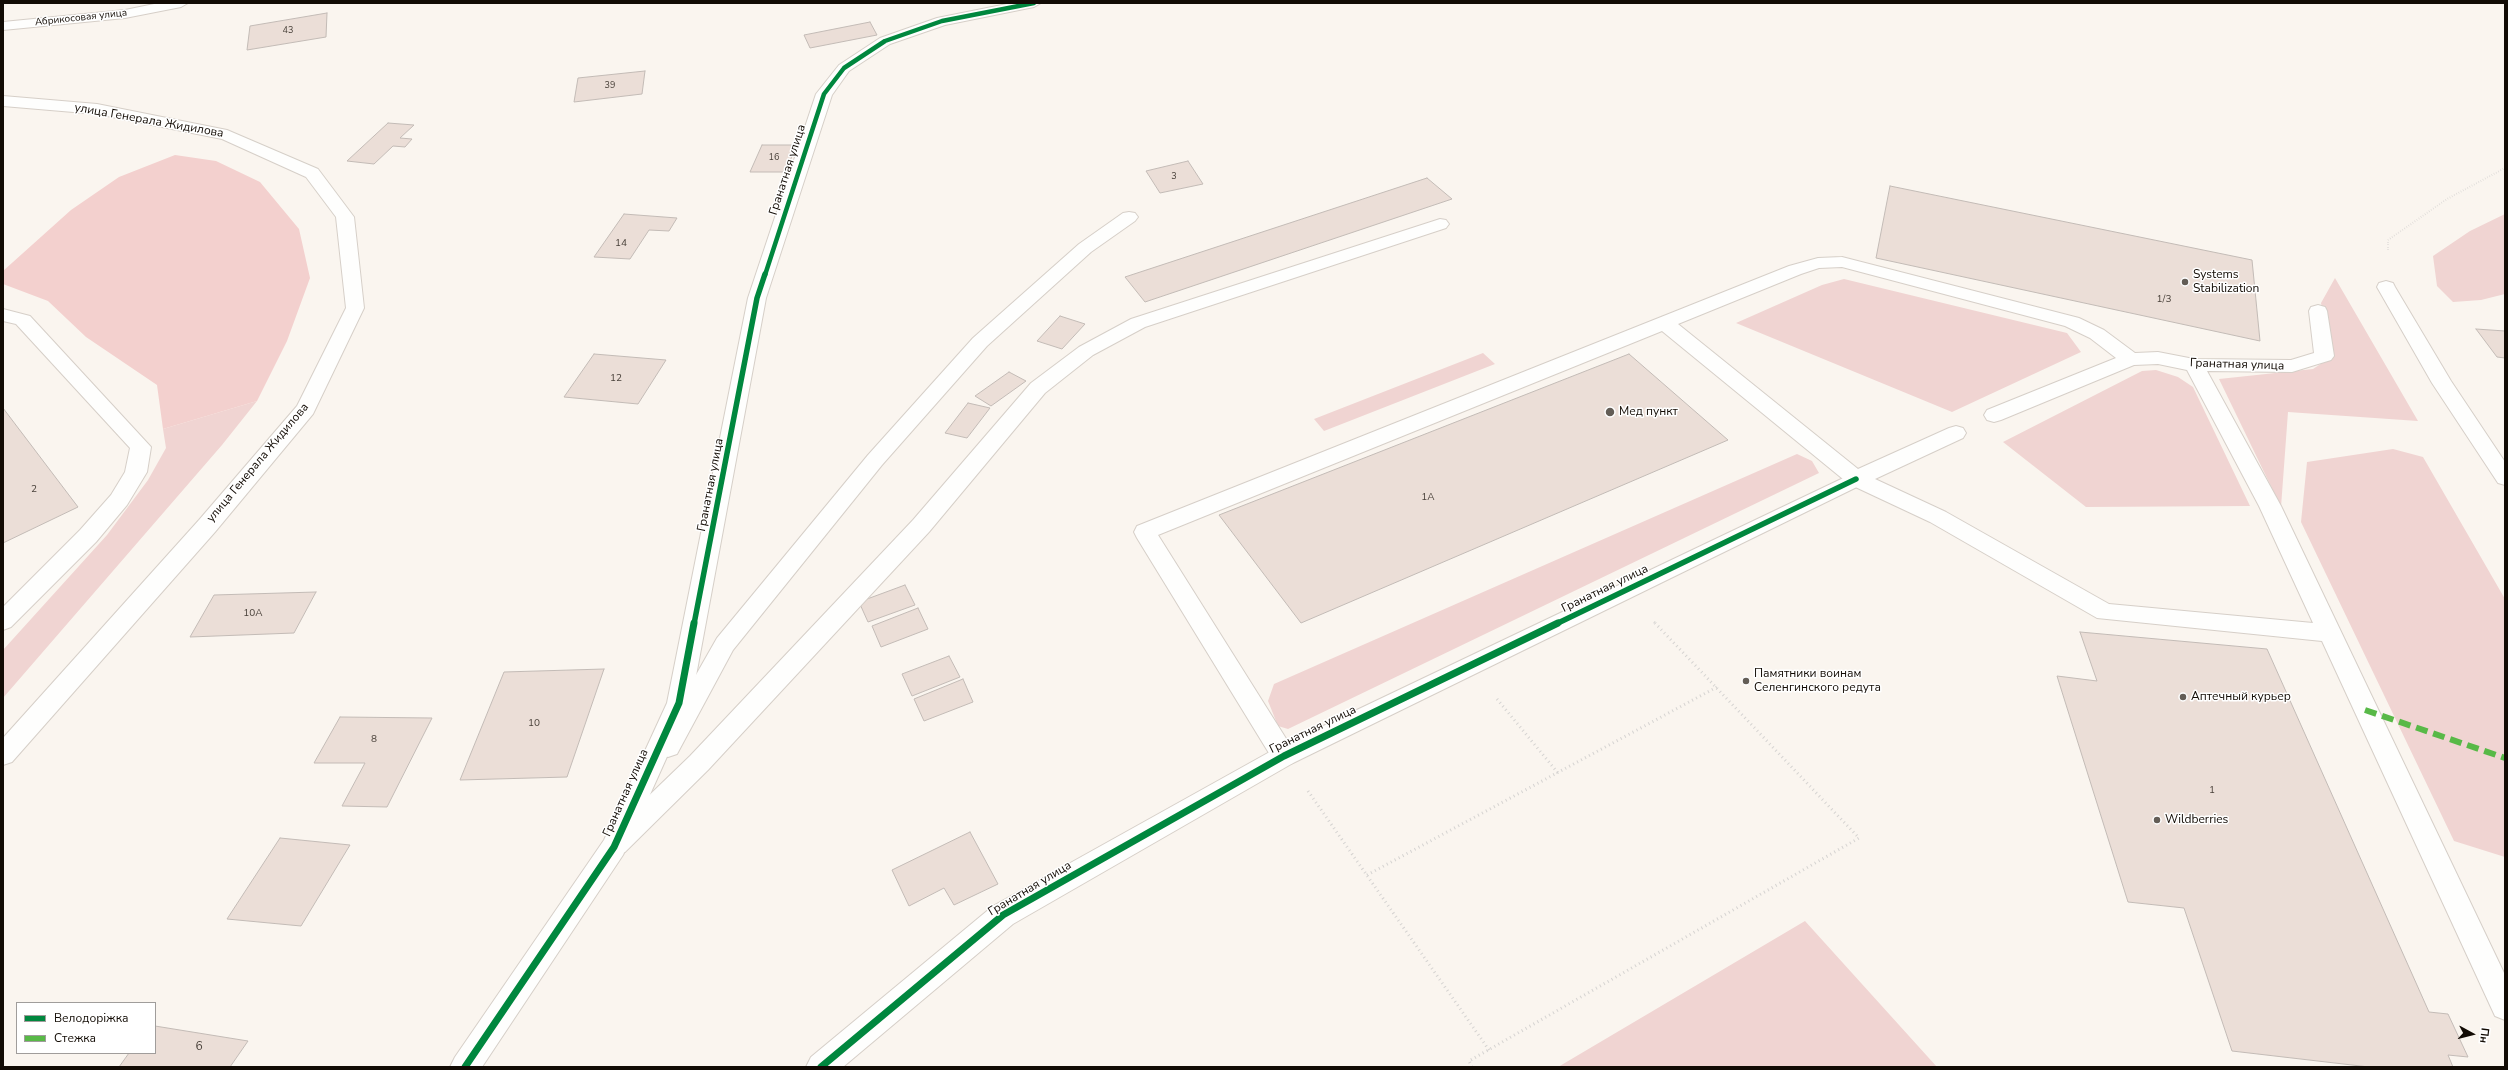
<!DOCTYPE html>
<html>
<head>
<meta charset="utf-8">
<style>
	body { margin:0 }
	#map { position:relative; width:2508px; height:1070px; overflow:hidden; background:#faf5ef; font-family:"Nunito Sans",sans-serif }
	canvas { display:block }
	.frame { position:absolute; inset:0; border:4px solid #120b04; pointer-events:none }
	.legend { position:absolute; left:16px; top:1002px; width:140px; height:52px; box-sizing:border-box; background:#fff; border:1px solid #a09d9b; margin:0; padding:5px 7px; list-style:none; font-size:12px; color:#120b04 }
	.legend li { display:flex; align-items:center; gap:8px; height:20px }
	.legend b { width:20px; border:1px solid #a09d9b }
	.north { position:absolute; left:2452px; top:1014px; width:40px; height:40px; -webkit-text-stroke:3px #fff; paint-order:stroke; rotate:97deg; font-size:11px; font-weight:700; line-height:16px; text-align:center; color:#120b04 }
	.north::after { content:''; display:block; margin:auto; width:14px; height:18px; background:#120b04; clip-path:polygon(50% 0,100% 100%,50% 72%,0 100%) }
</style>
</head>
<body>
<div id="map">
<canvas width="2508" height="1070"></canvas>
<div class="frame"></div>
<ul class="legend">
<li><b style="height:5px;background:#00873e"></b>Велодоріжка</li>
<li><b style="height:5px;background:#58b947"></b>Стежка</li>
</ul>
<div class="north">Пн</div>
</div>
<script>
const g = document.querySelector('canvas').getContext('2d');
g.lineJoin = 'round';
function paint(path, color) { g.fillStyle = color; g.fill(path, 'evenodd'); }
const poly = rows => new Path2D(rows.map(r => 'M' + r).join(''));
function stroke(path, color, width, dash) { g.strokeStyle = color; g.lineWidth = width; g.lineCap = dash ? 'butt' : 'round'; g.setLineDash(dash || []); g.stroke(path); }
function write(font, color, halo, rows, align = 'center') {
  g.font = font + ' "Nunito Sans",sans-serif'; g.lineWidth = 3; g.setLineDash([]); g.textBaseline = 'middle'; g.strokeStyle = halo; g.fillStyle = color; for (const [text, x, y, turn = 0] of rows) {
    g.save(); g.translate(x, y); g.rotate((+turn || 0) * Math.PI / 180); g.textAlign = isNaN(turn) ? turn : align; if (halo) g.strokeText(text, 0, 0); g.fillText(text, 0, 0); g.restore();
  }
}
const green = poly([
	[2505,214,2505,294,2481,300,2453,302,2437,286,2433,256,2470,231],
	[2335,278,2418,421,2288,412,2281,507,2219,379,2313,369,2331,357,2321,303],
	[1844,279,2067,333,2081,352,1952,412,1736,323,1822,285],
	[1483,353,1495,364,1324,431,1314,419],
	[2156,370,2178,377,2193,387,2250,506,2086,507,2003,442,2142,371],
	[257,401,222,445,3,698,3,650,107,535,148,480,166,448,163,429],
	[2393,449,2423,457,2505,599,2505,857,2454,841,2301,522,2307,462],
	[1797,454,1812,461,1819,473,1288,729,1278,726,1268,701,1274,684],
	[1805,921,1937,1067,1558,1067]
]);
const forest = poly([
	[175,155,216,161,260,182,299,229,310,278,287,341,257,401,163,429,157,385,86,337,48,301,3,284,3,271,71,210,119,177]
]);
const building = poly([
	[327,13,326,37,247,50,250,26,327,13],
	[870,22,877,35,810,48,804,35,870,22],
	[645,71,642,94,574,102,578,78,645,71],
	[388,123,414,125,400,138,412,139,405,147,393,146,374,164,347,161,388,123],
	[762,145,797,145,785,172,750,172,762,145],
	[1188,161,1203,184,1160,193,1146,171,1188,161],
	[1427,178,1452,199,1145,302,1125,277,1427,178],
	[1890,186,2252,260,2260,341,1876,258,1890,186],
	[624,214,677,218,669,231,649,230,630,259,594,257,624,214],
	[1060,316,1085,324,1062,349,1037,341,1060,316],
	[2476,329,2505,331,2505,358,2497,357,2476,329],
	[594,354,666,360,638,404,564,397,594,354],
	[1629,354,1728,440,1301,623,1219,515,1629,354],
	[1009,372,1026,381,991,406,975,396,1009,372],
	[968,403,990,408,967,438,945,433,968,403],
	[3,408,78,507,3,543,3,408],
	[905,585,915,605,868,622,859,602,905,585],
	[316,592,294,633,190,637,214,595,316,592],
	[918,608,928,629,881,647,872,626,918,608],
	[2080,632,2267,649,2429,1012,2448,1014,2468,1057,2448,1055,2453,1067,2369,1067,2232,1051,2184,908,2128,902,2057,676,2097,681,2080,632],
	[949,656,960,677,912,696,902,674,949,656],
	[604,669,567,777,460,780,504,672,604,669],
	[963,679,973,702,924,721,914,699,963,679],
	[340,717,432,718,387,807,342,806,365,763,314,763,340,717],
	[970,832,998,884,954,905,944,888,909,906,892,870,970,832],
	[280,838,350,845,301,926,227,919,280,838],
	[155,1026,248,1041,230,1067,119,1067,129,1053,155,1053,155,1026]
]);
const pathFar2 = poly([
	[2388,250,2388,240,2447,199,2505,168]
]);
const pathFar1 = poly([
	[1654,622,1656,624]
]);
const path = poly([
	[1497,699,1558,773],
	[1308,791,1489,1050],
	[1367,875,1717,687],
	[1472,1067,1469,1061,1859,838,1655,623]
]);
const service = poly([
	[1129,212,1135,213,1138,217,1135,221,1091,252,987,346,882,465,733,650,677,754,668,757,659,754,655,747,717,638,868,455,973,338,1079,244,1123,213,1129,212],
	[1440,219,1446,220,1449,224,1446,228,1145,327,1093,355,1045,393,929,532,708,770,625,852,616,855,607,852,603,844,607,836,690,756,913,520,1031,383,1079,347,1131,319,1440,219],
	[1842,257,2079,318,2104,330,2135,353,2158,352,2194,359,2291,360,2314,353,2309,311,2311,307,2318,305,2325,307,2327,311,2334,356,2331,360,2292,372,2207,371,2281,506,2505,975,2505,1020,2495,1016,2322,641,2097,618,1930,522,1849,484,1662,331,1158,535,1297,756,1293,763,1284,766,1275,763,1137,538,1134,532,1137,526,1789,266,1818,258,1842,257],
	[1842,267,2065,326,2090,338,2116,358,1987,410,1984,415,1987,420,1994,422,2001,420,2134,365,2158,364,2187,370,2259,506,2313,623,2109,604,1946,512,1875,479,1963,438,1966,433,1963,428,1956,426,1949,428,1858,469,1678,324,1801,274,1819,268,1842,267],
	[2386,281,2393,283,2395,287,2451,381,2505,462,2505,485,2498,483,2432,383,2377,287,2379,283,2386,281],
	[3,309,30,316,151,447,147,472,127,505,96,542,11,627,3,630,3,607,80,530,111,495,125,472,130,448,16,324,3,321,3,309]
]);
const minor = poly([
	[1012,3,1041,3,1034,7,945,25,890,44,849,71,832,95,766,298,691,703,623,855,482,1067,450,1067,455,1057,604,840,667,703,748,298,816,94,839,65,880,38,937,18,1012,3],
	[1856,472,1863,474,1867,479,1863,484,1293,763,1013,924,843,1067,806,1067,811,1057,993,906,1275,749,1856,472]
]);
const secondary = poly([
	[159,3,188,3,181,7,125,18,3,30,3,22,125,10,159,3],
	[3,96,97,104,227,130,318,169,354,217,364,308,313,414,215,532,12,762,3,765,3,738,199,520,297,406,346,308,336,217,306,177,222,139,97,114,3,106,3,96]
]);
const quiet = poly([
	[2365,710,2505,758]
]);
const cyclewayFar2 = poly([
	[765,275,824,94,844,68,885,41,942,21,1034,3]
]);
const cyclewayFar1 = poly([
	[694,624,757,298,765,274],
	[1556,624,1856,479]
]);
const cycleway = poly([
	[465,1067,614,847,679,703,694,623],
	[821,1067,1003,915,1284,756,1558,623]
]);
const markers = [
	[2185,282,4,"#635d56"],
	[1610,412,5,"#635d56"],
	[1746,681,4,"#635d56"],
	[2183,697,4,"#635d56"],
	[2157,820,4,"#635d56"]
];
const farNumbernames = [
	["43",288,31],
	["39",610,86],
	["16",774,158],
	["3",1174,177]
];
const farStreetnames = [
	["Абрикосовая улица",81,18,-6]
];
const numberNames = [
	["14",621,244],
	["1/3",2164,300],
	["12",616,379],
	["2",34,490],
	["1А",1428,498],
	["10А",253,614],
	["10",534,724],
	["8",374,740],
	["1",2212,791]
];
const streetNames = [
	["улица Генерала Жидилова",149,121,10],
	["Гранатная улица",788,170,-72],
	["Гранатная улица",2237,365,2],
	["улица Генерала Жидилова",258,463,-50],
	["Гранатная улица",711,485,-79],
	["Гранатная улица",1605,589,-26],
	["Гранатная улица",1313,730,-26],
	["Гранатная улица",626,793,-66],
	["Гранатная улица",1030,889,-31]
];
const poiNames = [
	["Systems",2193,275],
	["Stabilization",2193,289],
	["Мед пункт",1619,412],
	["Памятники воинам",1754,674],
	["Селенгинского редута",1754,688],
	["Аптечный курьер",2191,697],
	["Wildberries",2165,820]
];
const nearNumbernames = [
	["6",199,1047]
];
paint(green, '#f0d4d2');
paint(forest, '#f3d0ce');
paint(building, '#ebded7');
stroke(building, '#c3bbb6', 1);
stroke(service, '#d6cfc8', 2);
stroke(minor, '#d6cfc8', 2);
stroke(secondary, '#d6cfc8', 2);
stroke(pathFar2, '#d5d3d1', 2, [0.5, 2]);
stroke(pathFar1, '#d5d3d1', 2.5, [1, 3]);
stroke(path, '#d5d3d1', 3, [1, 3.5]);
paint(service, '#fefefd');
paint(minor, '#fefefd');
paint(secondary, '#fefefd');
stroke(quiet, '#58b947', 6, [12, 6]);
stroke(cyclewayFar2, '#00873e', 4.5);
stroke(cyclewayFar1, '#00873e', 5.5);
stroke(cycleway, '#00873e', 7);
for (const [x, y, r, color] of markers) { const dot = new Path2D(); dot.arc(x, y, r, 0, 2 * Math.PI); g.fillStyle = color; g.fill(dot); stroke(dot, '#fff', 1.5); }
write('9px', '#484039', null, farNumbernames);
write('10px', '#120b04', '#fff', farStreetnames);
write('10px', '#484039', null, numberNames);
write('12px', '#120b04', '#fff', streetNames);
write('12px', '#120b04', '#fff', poiNames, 'left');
write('12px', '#484039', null, nearNumbernames);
</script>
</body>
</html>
